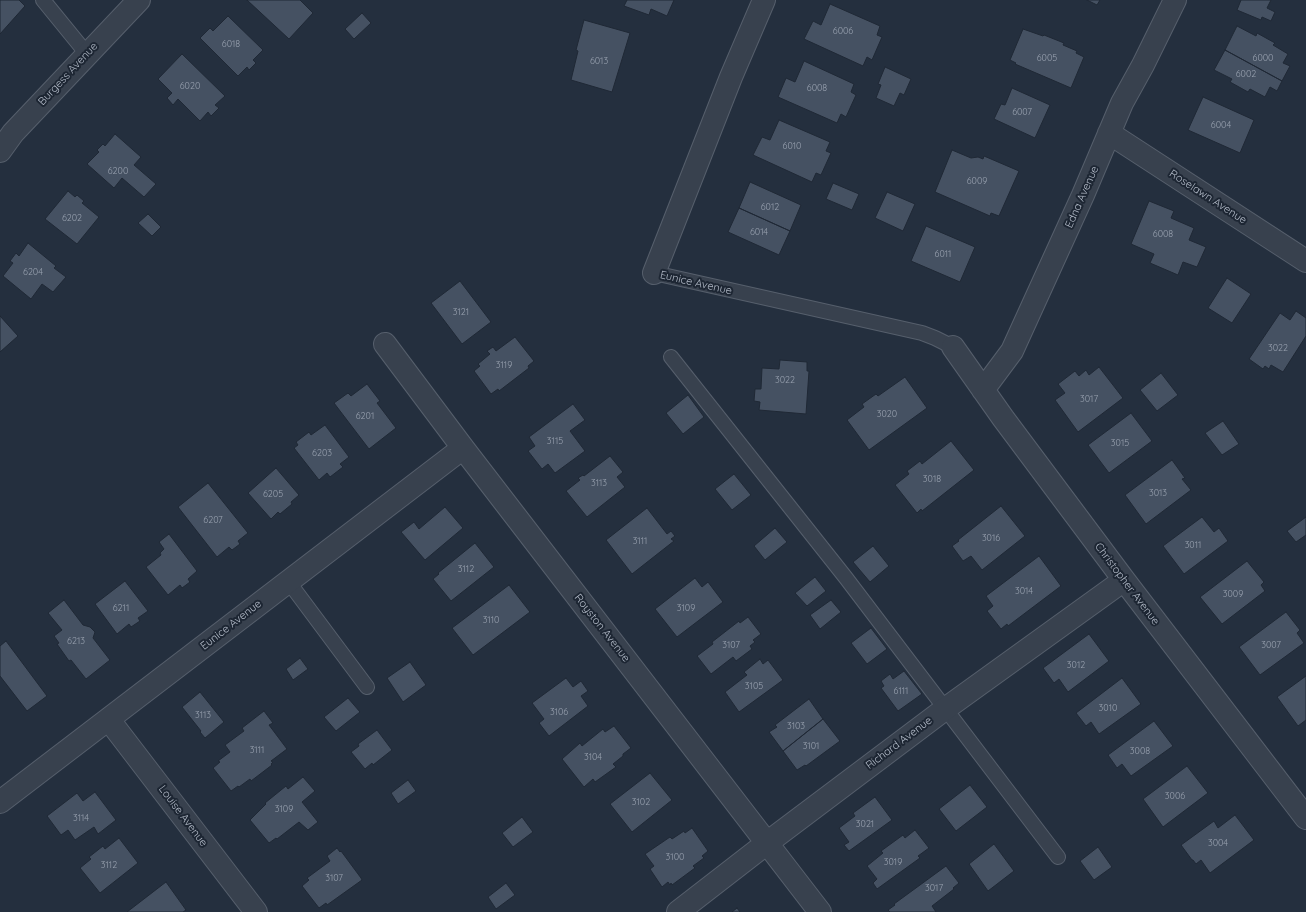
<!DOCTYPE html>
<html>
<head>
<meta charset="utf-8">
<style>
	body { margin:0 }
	canvas { display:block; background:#242f3e }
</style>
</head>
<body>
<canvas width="1306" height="912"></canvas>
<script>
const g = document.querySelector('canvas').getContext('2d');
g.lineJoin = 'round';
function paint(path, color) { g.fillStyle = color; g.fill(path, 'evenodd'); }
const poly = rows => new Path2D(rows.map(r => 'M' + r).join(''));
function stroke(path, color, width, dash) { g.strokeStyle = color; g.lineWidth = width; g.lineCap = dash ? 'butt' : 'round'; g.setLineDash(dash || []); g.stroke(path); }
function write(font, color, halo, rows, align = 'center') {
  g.font = font + ' Quicksand,sans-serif'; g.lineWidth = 4; g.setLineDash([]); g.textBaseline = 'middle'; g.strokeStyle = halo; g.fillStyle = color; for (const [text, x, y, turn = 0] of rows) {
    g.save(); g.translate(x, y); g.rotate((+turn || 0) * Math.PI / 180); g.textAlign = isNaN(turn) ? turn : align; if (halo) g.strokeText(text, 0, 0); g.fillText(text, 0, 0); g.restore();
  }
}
const building = poly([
	[0,0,19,0,25,6,0,34,0,0],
	[247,0,300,0,313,13,289,39,247,0],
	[627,0,674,0,667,16,651,9,649,15,624,6,627,0],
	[1087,0,1100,0,1097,5,1087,0],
	[1241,0,1271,0,1267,8,1275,12,1271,21,1262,17,1261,20,1237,10,1241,0],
	[830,4,880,26,877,35,882,37,872,60,867,57,863,66,804,39,813,21,821,25,830,4],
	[362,13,371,23,354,39,345,29,362,13],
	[228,16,263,50,253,60,256,63,249,70,247,67,238,76,200,38,210,28,213,31,228,16],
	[584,20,630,33,612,92,571,80,578,51,576,50,584,20],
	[1237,26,1256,36,1257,33,1275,43,1273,45,1288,54,1283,63,1290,66,1282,81,1225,50,1237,26],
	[1023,29,1043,36,1044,35,1064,43,1063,45,1077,51,1076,53,1084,57,1071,88,1015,64,1016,63,1010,60,1023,29],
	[1225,50,1282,81,1277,91,1270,87,1265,97,1250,89,1248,92,1230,82,1232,79,1214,70,1225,50],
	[182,54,225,96,215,105,219,108,211,116,208,112,200,121,178,99,173,105,167,98,172,93,158,79,182,54],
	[804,61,854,84,851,92,856,95,846,117,841,114,837,123,778,97,786,78,795,82,804,61],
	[885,67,911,79,904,95,900,93,894,106,876,98,881,85,878,84,885,67],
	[1012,88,1050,105,1035,138,994,119,1001,104,1005,105,1012,88],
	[1203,97,1254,120,1240,153,1188,130,1203,97],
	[779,120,830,142,826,151,831,153,821,175,816,173,812,182,753,155,762,137,770,140,779,120],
	[115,134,141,157,134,165,156,184,144,197,122,178,114,188,87,164,99,152,97,150,103,144,105,146,115,134],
	[952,150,971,158,978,157,983,159,984,156,1019,171,999,216,991,213,990,216,935,192,952,150],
	[750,182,801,205,790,231,739,208,750,182],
	[833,183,859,194,852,210,826,199,833,183],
	[68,191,75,197,77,195,84,201,82,203,99,217,77,244,45,219,68,191],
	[887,192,915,204,903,231,875,218,887,192],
	[1149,201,1174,211,1171,218,1194,228,1189,240,1206,247,1197,267,1183,262,1178,275,1150,263,1154,254,1131,244,1149,201],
	[739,208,790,231,779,255,728,232,739,208],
	[148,214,161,227,152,236,138,223,148,214],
	[926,226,975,247,960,282,911,261,926,226],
	[28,243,56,266,54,268,66,277,53,292,42,284,31,299,3,276,13,263,10,261,16,253,19,256,28,243],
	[1227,278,1251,294,1232,323,1208,308,1227,278],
	[460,281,491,322,462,344,431,303,460,281],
	[1296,311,1306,318,1306,336,1283,372,1271,365,1269,369,1265,366,1263,369,1249,359,1280,313,1290,320,1296,311],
	[0,316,18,336,0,352,0,316],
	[515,337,534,361,528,366,529,368,499,391,498,389,491,394,474,371,480,366,478,364,490,354,487,351,493,347,496,351,515,337],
	[780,360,807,362,807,371,809,371,806,414,759,410,760,402,754,401,755,389,761,389,762,368,779,369,780,360],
	[1099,367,1123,398,1078,432,1055,400,1065,393,1058,384,1075,371,1079,376,1086,370,1089,375,1099,367],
	[1161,373,1178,395,1157,411,1140,390,1161,373],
	[905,377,927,408,869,450,847,420,864,407,862,404,876,394,878,396,905,377],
	[367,384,380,401,377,403,396,428,369,449,334,403,348,393,351,396,367,384],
	[688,395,704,417,683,434,666,413,688,395],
	[573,404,585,420,570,431,585,451,555,473,548,464,542,469,528,451,535,446,529,437,573,404],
	[1131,413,1152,441,1109,473,1088,445,1131,413],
	[1223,421,1239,444,1222,455,1205,433,1223,421],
	[325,425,349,457,340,464,343,467,330,477,327,473,319,480,294,448,298,445,296,442,309,432,311,435,325,425],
	[951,441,974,470,922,511,921,509,917,513,895,485,909,474,907,471,920,461,922,464,951,441],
	[610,456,623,472,617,477,625,487,587,517,566,491,580,480,578,478,583,475,584,476,610,456],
	[1172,460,1185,478,1182,479,1191,490,1146,524,1125,495,1172,460],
	[276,468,299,495,291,502,292,504,280,514,278,512,271,519,248,493,276,468],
	[734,474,751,495,732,510,715,489,734,474],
	[208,483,248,533,238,541,240,544,232,550,229,547,217,557,178,507,208,483],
	[1001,506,1025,536,982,570,971,556,963,561,952,546,959,541,958,540,1001,506],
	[445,507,463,528,425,560,401,532,414,522,419,529,445,507],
	[647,508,667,534,671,531,675,536,671,539,674,541,632,574,606,540,647,508],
	[1202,517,1214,532,1219,528,1228,541,1184,574,1163,546,1202,517],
	[1306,517,1306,535,1296,542,1287,531,1306,517],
	[775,528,787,542,765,560,754,546,775,528],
	[169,534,197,571,188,579,190,582,182,588,180,585,168,595,146,567,161,555,160,553,164,549,159,542,169,534],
	[475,543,494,567,451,601,433,579,439,574,438,573,475,543],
	[873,546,889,566,870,582,853,562,873,546],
	[1039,556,1061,586,1008,626,1007,624,1001,629,987,611,993,606,986,596,1039,556],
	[1247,561,1264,582,1261,585,1265,591,1222,624,1200,597,1247,561],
	[815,577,826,591,807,606,795,593,815,577],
	[695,578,702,587,708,582,723,602,677,637,655,609,695,578],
	[125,581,148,611,138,618,140,621,131,627,129,624,117,634,95,604,125,581],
	[509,585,530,612,473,655,452,628,509,585],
	[64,600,83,625,90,627,95,632,93,638,110,660,86,679,71,660,69,661,57,644,59,643,54,636,62,630,48,613,64,600],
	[831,600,841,612,820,629,810,615,831,600],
	[1286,612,1300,630,1297,633,1304,643,1260,675,1239,647,1286,612],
	[748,617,761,634,753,640,755,642,750,646,752,649,736,661,733,657,711,674,697,656,713,644,712,642,739,621,740,623,748,617],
	[871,628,887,649,867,664,851,643,871,628],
	[1089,634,1109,661,1068,692,1059,679,1054,683,1043,668,1089,634],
	[6,641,47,696,27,711,0,676,0,646,6,641],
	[300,658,308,669,293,680,286,669,300,658],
	[760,659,763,664,768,660,783,680,739,712,725,692,747,675,744,672,760,659],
	[410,662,426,685,403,702,387,678,410,662],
	[904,671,922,694,898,711,881,688,884,686,881,681,890,674,893,679,904,671],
	[1306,676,1306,720,1298,726,1277,697,1306,676],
	[566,678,573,687,581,681,588,691,581,696,588,706,549,736,539,723,544,719,532,703,566,678],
	[1122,678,1141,704,1099,734,1091,722,1086,726,1076,713,1122,678],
	[200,692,224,722,205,738,200,732,201,731,182,707,200,692],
	[348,698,360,712,336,731,324,717,348,698],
	[809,699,823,719,783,751,769,732,777,727,775,725,809,699],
	[264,711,273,723,269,725,287,749,271,761,273,762,271,764,272,765,251,781,250,779,239,787,238,786,231,791,213,768,220,762,218,761,230,752,225,745,244,731,242,728,264,711],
	[823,719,840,741,806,766,805,765,797,770,783,751,823,719],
	[1154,721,1173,746,1131,776,1122,764,1117,768,1108,755,1154,721],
	[614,726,631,748,623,754,623,756,613,764,616,767,595,782,593,779,584,787,562,759,580,743,582,746,603,729,605,732,614,726],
	[377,730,392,750,373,765,372,763,365,769,351,752,359,746,358,744,377,730],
	[1187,766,1208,793,1163,827,1143,799,1187,766],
	[650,773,672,800,632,832,610,804,650,773],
	[303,777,315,791,302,802,318,822,308,830,299,822,277,839,276,838,269,843,250,820,266,804,265,803,286,786,288,789,303,777],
	[408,780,416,791,398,804,391,793,408,780],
	[970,785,987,807,956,831,939,809,970,785],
	[95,792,116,820,98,834,94,827,75,840,68,830,61,835,47,816,77,793,83,801,95,792],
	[875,797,892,820,849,851,844,845,849,842,839,828,855,816,853,813,875,797],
	[1235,815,1254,840,1210,873,1201,860,1196,864,1193,860,1192,860,1181,845,1214,821,1218,828,1235,815],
	[522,817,533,832,513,847,502,833,522,817],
	[692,828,708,851,702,856,704,858,693,866,695,868,672,885,671,883,670,885,668,882,662,887,650,869,654,866,645,854,670,837,672,839,684,831,685,833,692,828],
	[915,830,929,848,918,856,920,858,877,889,873,883,877,879,867,866,883,853,881,851,903,835,905,838,915,830],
	[119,838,138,863,100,893,80,868,91,859,89,857,103,846,105,849,119,838],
	[994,844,1014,871,988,891,969,864,994,844],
	[1098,847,1112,867,1094,880,1080,861,1098,847],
	[337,848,340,852,341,851,361,878,362,880,327,905,326,903,319,908,302,886,309,880,307,878,330,861,327,856,337,848],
	[946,866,959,883,953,888,954,889,932,906,936,912,890,912,888,910,895,905,894,904,946,866],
	[166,882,186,910,183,912,127,912,166,882],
	[506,883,515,895,496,909,488,897,506,883],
	[737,908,740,912,732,912,737,908]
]);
const lane = poly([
	[43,0,87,54],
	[654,273,922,333,935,338,953,347],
	[671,357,846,578,1058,857],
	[288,581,367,687]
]);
const street = poly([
	[1109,133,1306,261],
	[0,151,13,133,139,0],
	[654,273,731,77,764,0],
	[385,344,463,448,820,912],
	[953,347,1003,418,1124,580,1306,818],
	[983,390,1012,351,1083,195,1122,103,1143,65,1175,0],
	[109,720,256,912],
	[0,802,463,448],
	[678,912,767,843,945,709,1124,580]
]);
const numberNames = [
	["6006",843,31],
	["6018",231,44],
	["6005",1047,58],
	["6000",1263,58],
	["6013",599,61],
	["6002",1246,74],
	["6020",190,86],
	["6008",817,88],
	["6007",1022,112],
	["6004",1221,125],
	["6010",792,146],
	["6200",118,171],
	["6009",977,181],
	["6012",770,207],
	["6202",72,218],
	["6014",759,232],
	["6008",1163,234],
	["6011",943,254],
	["6204",33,272],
	["3121",461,312],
	["3022",1278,348],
	["3119",504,365],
	["3022",785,380],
	["3017",1089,399],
	["3020",887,414],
	["6201",365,416],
	["3115",555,441],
	["3015",1120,443],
	["6203",322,453],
	["3018",932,479],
	["3113",599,483],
	["3013",1158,493],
	["6205",273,494],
	["6207",213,520],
	["3016",991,538],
	["3111",640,541],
	["3011",1193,545],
	["3112",466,569],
	["3014",1024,591],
	["3009",1233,594],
	["6211",121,608],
	["3109",686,608],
	["3110",491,620],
	["6213",76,641],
	["3107",731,645],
	["3007",1271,645],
	["3012",1076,665],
	["3105",754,686],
	["6111",901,691],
	["3010",1108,708],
	["3106",559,712],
	["3113",203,715],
	["3103",796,726],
	["3101",811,746],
	["3111",257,750],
	["3008",1140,751],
	["3104",593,757],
	["3006",1175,796],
	["3102",641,802],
	["3109",284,809],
	["3114",81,818],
	["3021",865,824],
	["3004",1218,843],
	["3100",675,857],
	["3019",893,862],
	["3112",109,865],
	["3107",334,878],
	["3017",934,888]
];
const streetNames = [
	["Burgess Avenue",68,74,-47],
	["Edna Avenue",1082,197,-66],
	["Roselawn Avenue",1208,197,33],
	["Eunice Avenue",696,283,13],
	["Christopher Avenue",1127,584,53],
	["Eunice Avenue",231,625,-38],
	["Royston Avenue",602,628,52],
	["Richard Avenue",899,743,-37],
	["Louise Avenue",183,816,53]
];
paint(building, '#455162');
stroke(building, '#1f2835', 1);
stroke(lane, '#565f6c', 16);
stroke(street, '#565f6c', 24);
stroke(lane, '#38414e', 14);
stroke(street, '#38414e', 22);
write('9px', '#98a1af', null, numberNames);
write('11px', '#b4bcc9', '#1d2633', streetNames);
</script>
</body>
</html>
